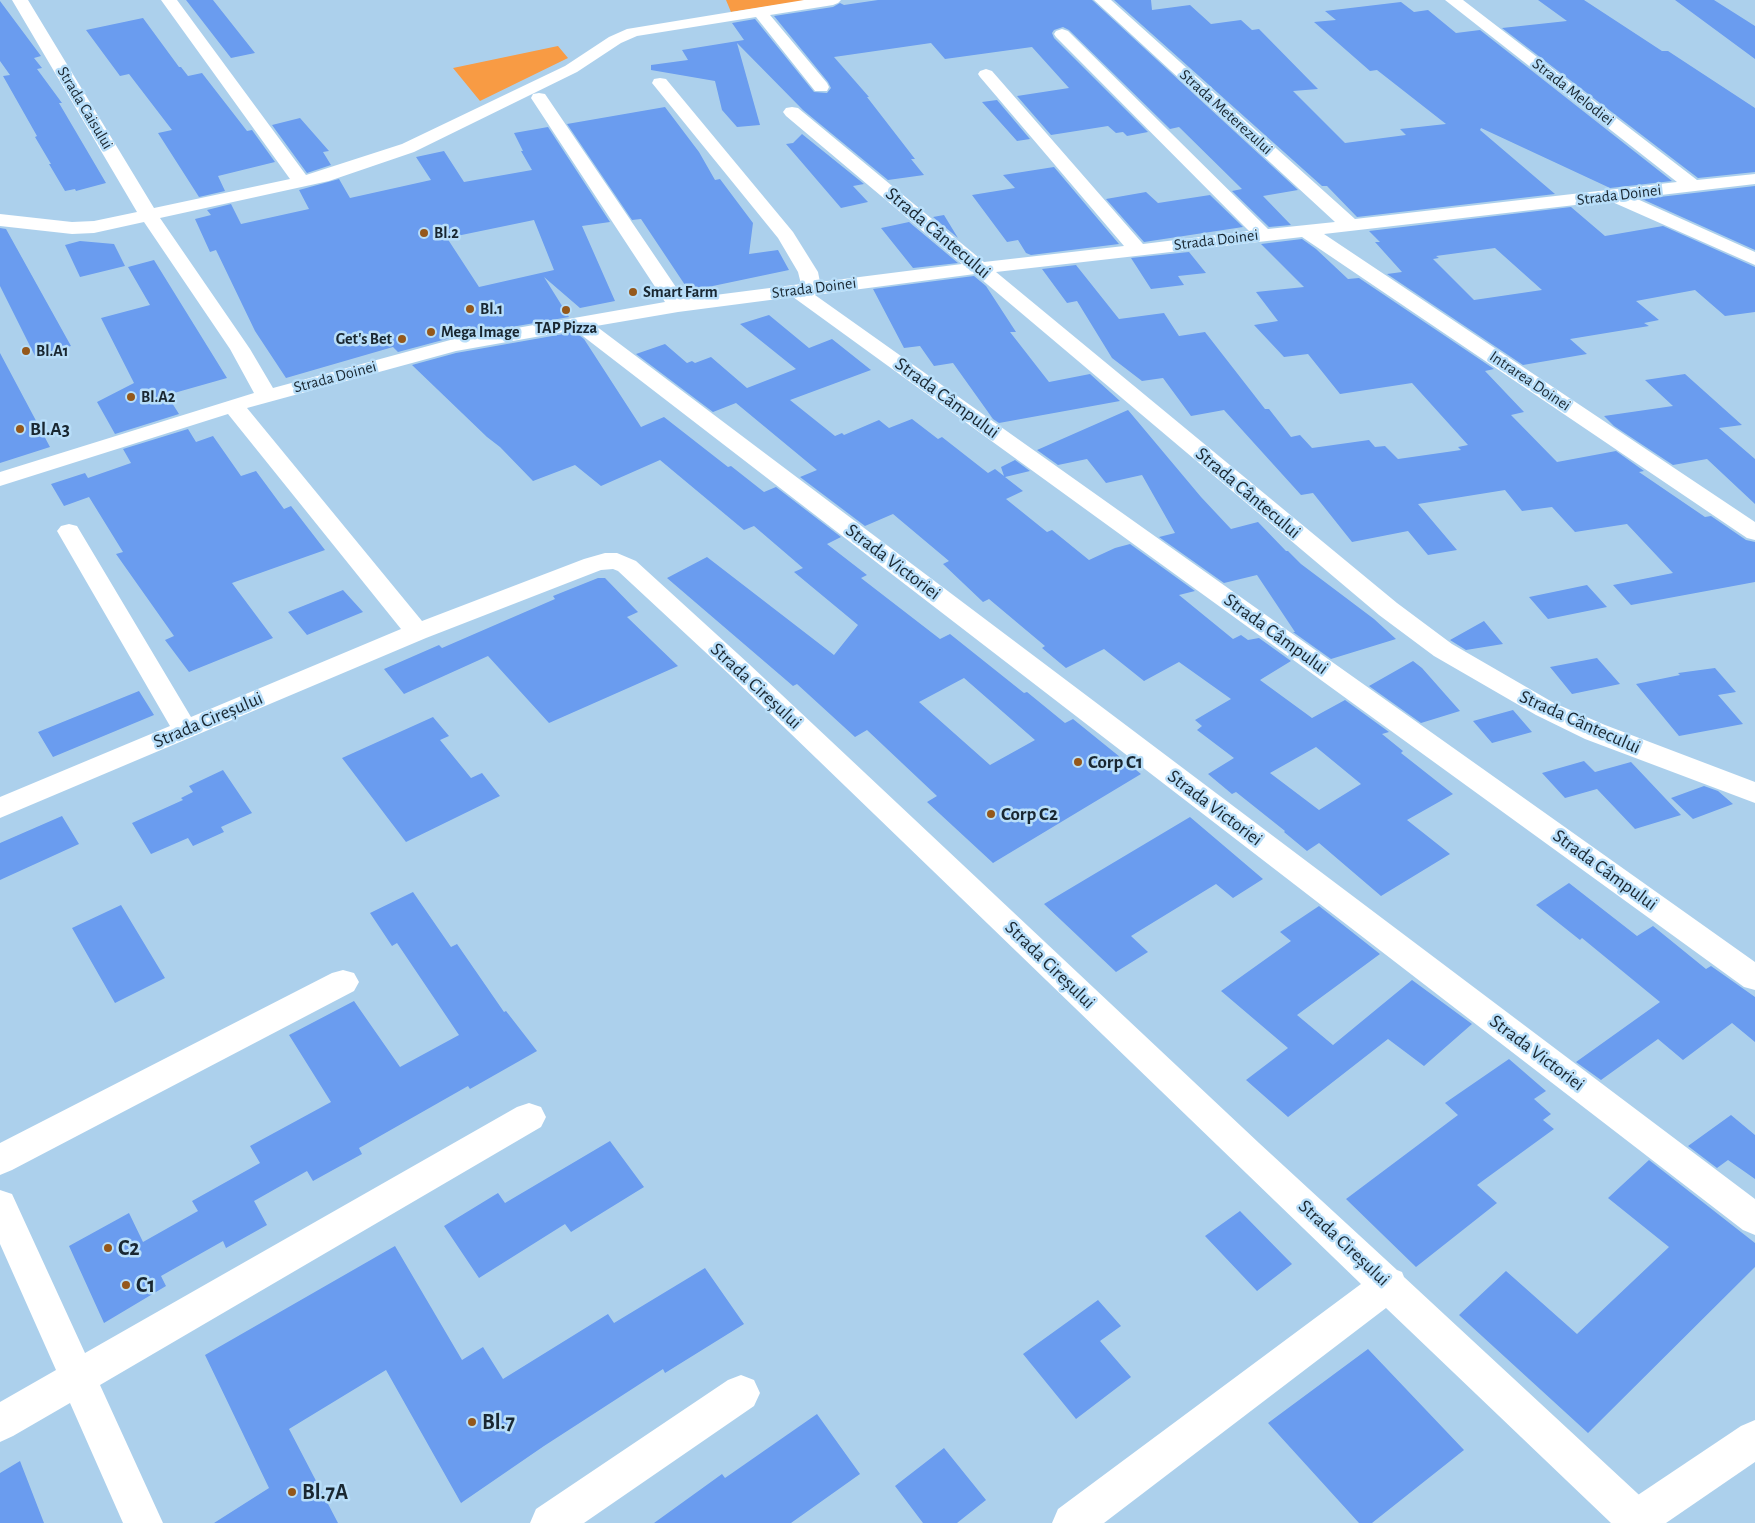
<!DOCTYPE html>
<html>
<head>
<meta charset="utf-8">
<style>
	body { margin:0 }
	canvas { display:block; background:#acd0ec }
</style>
</head>
<body>
<canvas width="1755" height="1523"></canvas>
<script>
const g = document.querySelector('canvas').getContext('2d');
g.lineJoin = 'round';
function paint(path, color) { g.fillStyle = color; g.fill(path, 'evenodd'); }
const poly = rows => new Path2D(rows.map(r => 'M' + r).join(''));
function stroke(path, color, width, dash) { g.strokeStyle = color; g.lineWidth = width; g.lineCap = dash ? 'butt' : 'round'; g.setLineDash(dash || []); g.stroke(path); }
function write(font, color, halo, rows, align = 'center') {
  g.font = font + ' "Alegreya Sans",sans-serif'; g.lineWidth = 5; g.setLineDash([]); g.textBaseline = 'middle'; g.strokeStyle = halo; g.fillStyle = color; for (const [text, x, y, turn = 0] of rows) {
    g.save(); g.translate(x, y); g.rotate((+turn || 0) * Math.PI / 180); g.textAlign = isNaN(turn) ? turn : align; if (halo) g.strokeText(text, 0, 0); g.fillText(text, 0, 0); g.restore();
  }
}
const green = poly([
	[726,0,809,0,731,12],
	[558,46,568,58,480,101,453,68]
]);
const building = poly([
	[186,0,213,0,255,53,231,58],
	[878,0,1092,0,1298,190,1263,196,1291,225,1269,227,1232,191,1242,189,1179,127,1170,129,1069,30,1063,27,1054,30,1052,33,1054,38,1148,132,1127,136,1123,132,1116,133,1108,126,1051,135,1017,96,1069,88,1032,47,945,59,931,43,834,57,869,97,867,97,915,159,911,159,924,175,888,180,803,110,737,43,760,125,737,127,722,110,715,81,651,70,651,65,688,60,682,50,744,40,732,23,755,19,814,92,827,93,831,88,828,82,774,16,833,7,840,3,844,5],
	[1114,0,1151,0,1152,10,1190,5,1211,24,1241,20,1252,30,1259,29,1318,89,1293,91,1345,143,1406,135,1400,129,1446,124,1377,70,1370,71,1314,22,1336,20,1325,11,1401,2,1414,12,1428,10,1456,33,1480,30,1672,181,1610,188,1481,128,1480,130,1555,194,1357,217,1327,186,1322,186],
	[1538,0,1584,0,1662,51,1668,51,1755,108,1755,172,1698,178,1502,28,1567,21],
	[1675,0,1714,0,1755,26,1755,59],
	[0,1,41,56,34,58,42,68,37,69,62,103,59,103,106,183,76,191,75,189,65,191,49,164,51,164,35,137,37,136,3,76,10,75,0,61],
	[143,18,179,67,181,67,188,76,202,73,247,131,252,130,275,162,218,176,225,191,199,197,158,133,172,130,129,74,120,76,86,30],
	[997,100,1030,139,1017,141,982,102],
	[665,107,699,152,715,180,720,179,753,223,749,254,778,250,789,270,689,291,641,219,632,220,567,124],
	[300,118,329,151,323,152,331,165,307,173,272,125],
	[548,127,610,222,582,226,615,301,580,308,544,277,569,317,454,337,398,352,393,347,286,378,255,331,216,250,210,252,195,219,211,215,207,210,231,204,241,224,309,209,299,190,339,179,350,198,431,180,416,157,444,151,464,182,532,170,521,151,523,151,514,133],
	[534,220,554,270,479,287,447,238],
	[802,134,864,184,853,186,868,202,841,208,786,144,793,143],
	[1054,167,1119,244,1031,255,1026,253,1018,240,1007,242,972,195,1015,188,1003,175],
	[1755,186,1755,250,1642,199],
	[1146,192,1158,203,1210,195,1243,227,1144,242,1106,199],
	[1571,207,1605,236,1663,226,1755,267,1755,312,1725,316,1695,290,1636,301,1659,320,1644,323,1649,326,1570,339,1587,354,1523,365,1387,274,1402,272,1375,242,1380,242,1369,231],
	[1495,248,1542,290,1474,300,1433,259,1439,258,1436,256],
	[944,215,958,238,933,217],
	[909,222,958,263,913,268,881,228],
	[0,228,6,229,71,346,35,356,0,286],
	[1302,239,1316,249,1348,279,1359,278,1494,369,1485,371,1524,412,1511,415,1557,462,1616,451,1644,471,1639,472,1705,517,1711,516,1746,540,1755,542,1755,582,1631,605,1613,585,1673,573,1627,524,1575,532,1552,507,1522,511,1505,490,1418,504,1457,550,1428,555,1408,531,1352,542,1313,493,1301,495,1224,410,1191,416,1163,378,1142,381,1112,358,1077,301,1067,303,1042,269,1076,265,1119,319,1164,313,1179,336,1205,332,1265,409,1269,409,1291,437,1300,435,1312,448,1369,440,1375,447,1385,446,1398,459,1461,450,1458,447,1468,445,1412,383,1340,394,1308,354,1284,357,1254,325,1278,321,1256,292,1304,287,1261,244],
	[80,241,114,244,125,266,80,277,65,245],
	[1189,252,1206,273,1178,276,1184,285,1151,289,1131,258],
	[154,260,227,378,167,395,179,414,115,434,97,402,134,383,101,318,150,305,128,267],
	[974,276,986,286,1016,332,1010,332,1049,382,1090,374,1120,401,999,423,993,419,953,363,934,366,920,346,904,348,873,289],
	[769,315,809,348,832,339,871,370,790,400,835,436,842,433,844,435,879,420,889,428,912,419,938,439,942,437,988,473,995,469,1004,476,1001,467,1015,460,1030,471,1005,477,1023,491,1006,499,1047,532,1052,530,1089,560,1115,548,1130,544,1195,591,1179,595,1233,639,1241,635,1248,640,1259,638,1291,661,1260,680,1312,718,1345,700,1389,732,1382,734,1403,751,1401,753,1453,794,1407,820,1450,854,1381,896,1319,843,1307,851,1284,832,1285,831,1236,792,1232,794,1208,774,1234,758,1197,730,1202,726,1195,720,1231,699,1179,662,1144,681,1104,649,1066,668,1042,648,1045,646,989,599,983,602,943,564,949,561,893,514,865,526,800,477,817,470,736,403,713,412,636,354,665,344,687,363,692,361,695,363,711,357,747,388,796,369,740,324],
	[1316,747,1361,784,1319,810,1270,773],
	[575,332,584,339,641,427,664,417,728,467,731,466,764,492,776,487,841,537,827,544,867,575,861,578,940,639,950,634,1024,693,1027,692,1065,723,1073,719,1141,774,993,863,927,802,937,796,867,730,855,737,797,684,793,686,667,578,707,557,834,655,858,625,794,572,803,568,754,526,744,530,660,460,601,486,575,465,533,481,500,447,487,437,412,365,456,353],
	[964,678,1035,740,990,765,919,702],
	[0,353,50,447,0,463],
	[1685,374,1742,425,1719,428,1755,459,1755,504,1707,459,1673,465,1614,426,1604,416,1673,406,1645,380],
	[1128,410,1201,497,1231,529,1258,522,1286,551,1288,551,1301,564,1374,619,1396,639,1331,659,1293,632,1295,632,1257,575,1224,583,1159,537,1175,533,1142,475,1106,483,1087,459,1058,465,1037,450],
	[188,429,196,442,213,436,241,476,256,471,284,509,291,506,325,550,232,583,273,638,189,672,165,640,174,636,116,554,123,552,89,497,64,506,51,484,85,473,88,478,131,463,123,449],
	[598,578,605,578,638,612,627,617,678,666,549,723,488,656,404,694,384,669,439,645,442,648,555,599,553,596],
	[1587,585,1607,607,1548,619,1529,597],
	[343,590,363,612,307,635,288,612],
	[1484,621,1503,644,1466,650,1450,640],
	[1597,658,1620,684,1572,694,1550,667],
	[1413,661,1422,668,1460,711,1421,723,1369,686],
	[1715,668,1736,692,1718,695,1743,724,1679,736,1636,684,1680,675,1678,673],
	[139,691,154,715,53,757,38,732],
	[1513,710,1532,732,1492,743,1473,721],
	[433,717,449,736,440,740,471,778,482,773,500,796,406,842,342,758],
	[1584,761,1595,772,1631,762,1681,815,1635,829,1597,789,1565,798,1542,773],
	[223,770,252,813,221,827,224,832,193,846,188,838,151,854,132,823,183,800,181,798,193,792,189,786],
	[1704,786,1718,791,1733,804,1693,819,1671,798],
	[62,816,79,844,0,880,0,843],
	[1190,817,1263,879,1233,898,1216,884,1131,936,1148,952,1116,972,1044,904],
	[1569,883,1637,936,1653,926,1706,969,1711,966,1755,997,1755,1042,1732,1023,1683,1060,1658,1039,1601,1080,1576,1062,1660,1002,1582,938,1580,940,1536,905],
	[413,892,451,947,457,944,504,1012,506,1011,537,1051,470,1089,468,1086,359,1148,362,1154,313,1181,307,1171,254,1201,267,1225,226,1248,223,1241,161,1276,166,1286,104,1323,69,1246,129,1213,143,1242,198,1211,192,1201,260,1163,250,1146,331,1102,289,1035,354,1001,400,1067,459,1035,397,943,392,946,370,913],
	[121,905,165,978,115,1003,72,928],
	[1319,906,1380,954,1297,1015,1333,1045,1412,980,1472,1024,1424,1066,1388,1039,1288,1117,1246,1080,1288,1048,1221,991,1291,941,1280,932],
	[1509,1059,1546,1091,1534,1099,1551,1114,1543,1120,1554,1129,1477,1185,1497,1203,1416,1267,1346,1199,1458,1115,1445,1103],
	[1731,1115,1755,1135,1755,1179,1728,1160,1717,1168,1688,1146],
	[610,1141,644,1187,571,1232,565,1224,479,1278,444,1226,498,1193,505,1203],
	[1649,1160,1755,1243,1755,1267,1588,1433,1459,1315,1506,1271,1577,1334,1669,1247,1608,1198],
	[1240,1211,1292,1264,1257,1291,1205,1236],
	[395,1246,462,1360,483,1347,503,1379,608,1314,614,1323,705,1268,744,1324,665,1373,663,1369,544,1446,461,1503,386,1370,289,1429,338,1523,214,1523,269,1488,205,1355],
	[1098,1300,1121,1326,1100,1341,1131,1377,1076,1419,1023,1354],
	[1368,1349,1464,1450,1372,1523,1359,1523,1268,1423],
	[817,1414,860,1474,791,1523,654,1523,722,1474,725,1478],
	[944,1448,986,1500,957,1523,923,1523,895,1486],
	[20,1461,44,1523,0,1523,0,1473]
]);
const minor = poly([
	[12,0,28,0,154,208,290,179,161,0,177,0,306,175,402,144,565,66,609,37,627,29,804,0,841,0,838,3,833,5,770,15,827,83,829,87,827,91,815,91,756,17,637,36,621,43,577,72,414,152,329,181,160,218,250,349,273,388,454,339,665,302,531,98,533,94,539,93,545,94,684,299,801,284,798,272,778,238,652,83,654,79,660,78,666,79,793,232,818,272,820,282,962,264,786,116,783,112,786,108,792,107,798,108,984,262,1124,246,980,77,978,74,980,71,986,69,992,71,1143,244,1249,231,1056,37,1054,34,1056,31,1062,29,1068,31,1268,229,1335,222,1094,0,1111,0,1355,219,1677,182,1445,0,1463,0,1697,180,1755,174,1755,184,1635,198,1755,252,1755,265,1610,201,1324,234,1755,522,1755,540,1747,538,1302,237,996,272,1397,603,1452,644,1554,703,1605,725,1755,782,1755,803,1585,739,1536,715,1434,656,1379,615,975,274,815,295,1755,962,1755,990,1744,987,793,297,678,312,596,326,1755,1199,1755,1235,1743,1230,575,330,456,351,247,408,422,621,584,559,605,553,617,553,636,561,749,664,1259,1143,1397,1270,1402,1272,1404,1277,1650,1505,1656,1519,1654,1523,1611,1523,1386,1308,1104,1523,1052,1523,1058,1509,1361,1284,731,676,618,571,613,569,601,570,426,638,0,818,0,797,170,726,57,531,61,526,69,524,77,526,191,717,401,629,228,414,0,486,0,472,254,393,230,349,144,222,94,233,72,234,0,226,0,214,72,222,94,221,137,212,12,0],
	[343,970,354,973,359,982,354,991,12,1170,0,1175,0,1143,332,973,343,970],
	[529,1103,541,1107,546,1117,541,1127,100,1385,163,1523,123,1523,70,1403,13,1436,0,1442,0,1402,56,1370,0,1244,0,1190,12,1194,85,1353,517,1107,529,1103],
	[741,1375,754,1380,760,1393,754,1406,584,1523,530,1523,536,1509,728,1380,741,1375]
]);
const tertiary = poly([
	[1755,1420,1755,1462,1666,1523,1611,1523,1617,1509,1741,1426,1755,1420]
]);
const markers = [
	[424,233,5,"#95581b"],
	[633,292,5,"#95581b"],
	[470,309,5,"#95581b"],
	[566,310,5,"#95581b"],
	[431,332,5,"#95581b"],
	[402,339,5,"#95581b"],
	[26,351,5,"#95581b"],
	[131,397,5,"#95581b"],
	[20,429,5,"#95581b"],
	[1078,762,5,"#95581b"],
	[991,814,5,"#95581b"],
	[108,1248,5,"#95581b"],
	[126,1285,5,"#95581b"],
	[472,1422,5,"#95581b"],
	[292,1492,5,"#95581b"]
];
const farStreetnames = [
	["Strada Melodiei",1573,92,38],
	["Strada Caisului",85,108,59],
	["Strada Meterezului",1226,112,42],
	["Strada Doinei",1619,195,-7],
	["Strada Doinei",1216,240,-7],
	["Strada Doinei",814,288,-7],
	["Strada Doinei",335,377,-15],
	["Intrarea Doinei",1530,381,34]
];
const farPoinames = [
	["Bl.2",434,233],
	["Smart Farm",643,292],
	["Bl.1",480,309],
	["TAP Pizza",566,328,"center"],
	["Mega Image",441,332],
	["Get's Bet",392,339,"right"],
	["Bl.A1",36,351],
	["Bl.A2",141,397]
];
const streetNames = [
	["Strada Cântecului",938,233,40],
	["Strada Câmpului",947,398,36],
	["Strada Cântecului",1248,493,40],
	["Strada Victoriei",893,562,37],
	["Strada Câmpului",1276,634,36],
	["Strada Cireșului",756,686,43],
	["Strada Cireșului",208,720,-23],
	["Strada Cântecului",1580,722,24],
	["Strada Victoriei",1215,808,37],
	["Strada Câmpului",1605,870,36],
	["Strada Cireșului",1050,965,44],
	["Strada Victoriei",1537,1053,37],
	["Strada Cireșului",1344,1243,43]
];
const poiNames = [
	["Bl.A3",30,429],
	["Corp C1",1088,762],
	["Corp C2",1001,814]
];
const nearPoinames = [
	["C2",118,1248],
	["C1",136,1285],
	["Bl.7",482,1422],
	["Bl.7A",302,1492]
];
paint(green, '#f89b44');
paint(building, '#6a9cef');
paint(minor, '#fff');
paint(tertiary, '#fff');
for (const [x, y, r, color] of markers) { const dot = new Path2D(); dot.arc(x, y, r, 0, 2 * Math.PI); g.fillStyle = color; g.fill(dot); stroke(dot, '#b8def9', 2); }
write('16px', '#192731', '#b8def9', farStreetnames);
write('bold 16px', '#192731', '#b8def9', farPoinames, 'left');
write('19px', '#192731', '#b8def9', streetNames);
write('bold 19px', '#192731', '#b8def9', poiNames, 'left');
write('bold 22px', '#192731', '#b8def9', nearPoinames, 'left');
</script>
</body>
</html>
